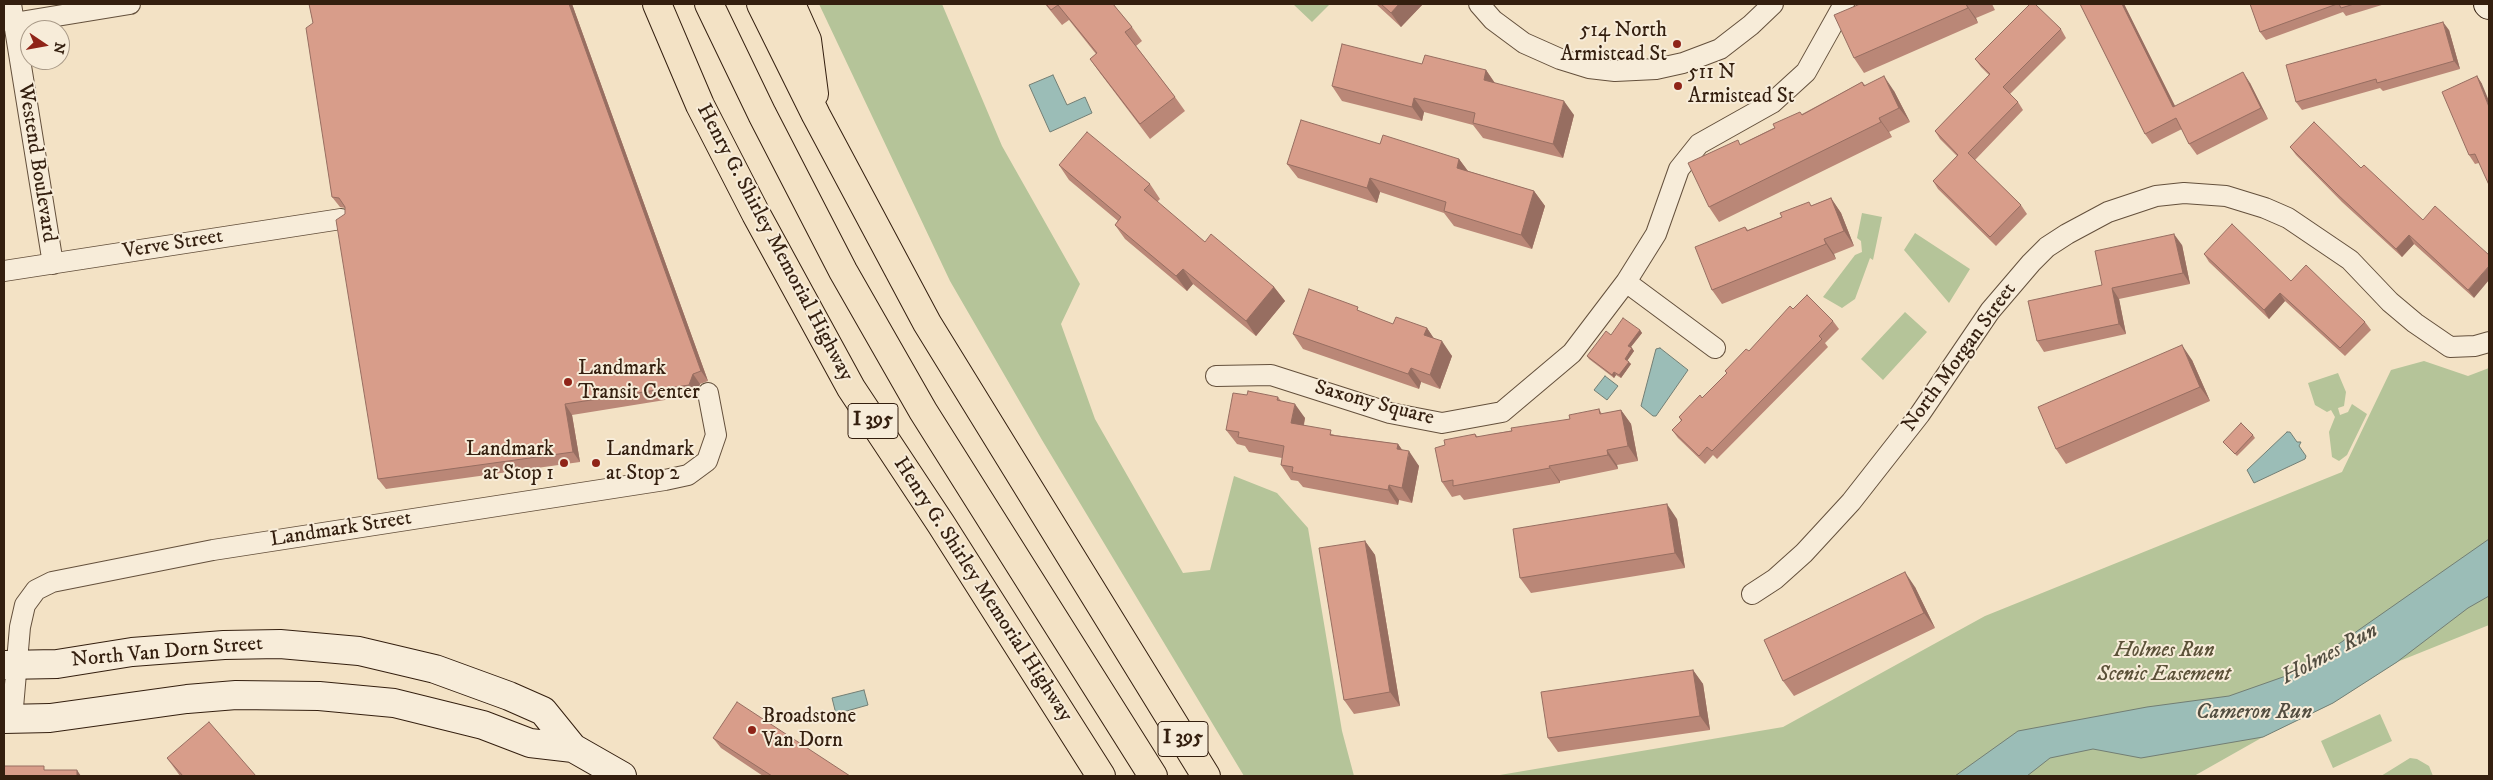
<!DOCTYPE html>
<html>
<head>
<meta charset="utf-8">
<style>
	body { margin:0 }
	#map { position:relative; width:2493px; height:780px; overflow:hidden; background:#f3e2c5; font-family:"IM FELL DW Pica",serif }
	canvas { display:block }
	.frame { position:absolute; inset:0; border:5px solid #341f0f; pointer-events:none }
	.north { position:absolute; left:20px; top:20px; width:50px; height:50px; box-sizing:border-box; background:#f7ecd9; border:1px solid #a99a88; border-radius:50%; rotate:102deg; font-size:14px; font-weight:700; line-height:20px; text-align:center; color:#341f0f }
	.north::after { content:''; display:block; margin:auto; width:18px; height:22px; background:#8f2418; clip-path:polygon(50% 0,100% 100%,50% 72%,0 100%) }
</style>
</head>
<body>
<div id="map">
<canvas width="2493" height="780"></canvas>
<div class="frame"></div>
<div class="north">N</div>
</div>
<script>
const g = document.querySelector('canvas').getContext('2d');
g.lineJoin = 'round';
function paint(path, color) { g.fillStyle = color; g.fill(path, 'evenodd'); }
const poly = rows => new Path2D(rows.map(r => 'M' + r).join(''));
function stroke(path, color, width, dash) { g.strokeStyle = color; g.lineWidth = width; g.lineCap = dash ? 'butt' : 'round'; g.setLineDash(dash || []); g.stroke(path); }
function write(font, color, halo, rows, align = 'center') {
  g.font = font + ' "IM FELL DW Pica",serif'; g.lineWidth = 4; g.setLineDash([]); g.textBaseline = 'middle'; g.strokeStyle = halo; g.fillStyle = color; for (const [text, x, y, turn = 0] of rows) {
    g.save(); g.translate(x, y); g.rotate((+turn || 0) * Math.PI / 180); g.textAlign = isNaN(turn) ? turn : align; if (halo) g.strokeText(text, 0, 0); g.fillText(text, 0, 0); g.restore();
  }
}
const green = poly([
	[819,4,942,4,1002,146,1080,284,1061,324,1095,419,1183,573,1210,570,1234,476,1277,493,1308,528,1342,731,1354,776,1244,776,1042,440,950,281],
	[1293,4,1330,4,1312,22],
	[1862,213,1882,217,1873,260,1870,258,1855,299,1842,308,1823,297,1855,255,1862,252,1861,241,1857,238],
	[1915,233,1970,269,1949,303,1904,250],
	[1905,312,1927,332,1883,380,1861,359],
	[2424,361,2468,376,2489,368,2489,625,2397,662,2333,703,2263,737,2194,776,1494,776,1783,727,1985,616,2342,472,2391,370],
	[2338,373,2346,392,2344,406,2338,408,2340,415,2348,412,2352,404,2367,414,2347,455,2339,461,2332,457,2329,432,2335,417,2331,410,2327,412,2315,405,2308,383],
	[2380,714,2392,741,2333,768,2321,741],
	[2410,758,2417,759,2429,766,2433,776,2381,776]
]);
const water = poly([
	[1053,75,1067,105,1085,97,1092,113,1050,132,1029,85,1053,75],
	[1660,348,1688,370,1656,416,1653,416,1641,406,1656,349,1660,348],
	[1605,376,1618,386,1607,400,1594,390,1605,376],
	[2287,432,2290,432,2297,442,2301,442,2299,446,2306,456,2305,459,2254,483,2247,470,2287,432],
	[2489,539,2489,596,2468,608,2397,662,2333,703,2263,737,2141,758,2093,749,2050,758,2027,776,1955,776,2018,731,2147,707,2229,696,2300,671,2489,539],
	[864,690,868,705,836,714,832,698,864,690]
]);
const street = poly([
	[11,4,53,264],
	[1479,4,1493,20,1524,43,1560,59,1589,68,1615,71,1656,69,1683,63,1720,49,1751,25,1773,4],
	[4,20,14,23,130,4],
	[4,271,341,219],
	[1626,282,1715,348],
	[1216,376,1271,375,1390,413,1442,423,1502,412,1572,353,1626,282,1656,234,1679,169,1699,144,1772,103,1806,72,1844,4],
	[1752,594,1775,579,1804,553,1851,502,1920,414,1990,311,2031,263,2047,247,2067,234,2108,212,2156,196,2184,193,2226,196,2265,208,2288,218,2350,260,2390,302,2415,323,2450,347,2475,346,2489,342],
	[12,719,20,627,25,605,36,590,52,582,213,550,665,480,688,475,707,461,716,435,708,393]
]);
const secondary = poly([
	[2488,4,2489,5],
	[4,665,57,664,132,652,224,645,280,644,359,651,435,669,509,696,543,711,573,748,622,776],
	[4,719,50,718,187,699,236,695,319,696,394,703,483,725,530,743,573,748]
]);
const highway = poly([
	[657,4,700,105,756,214,851,388,941,524,1101,776],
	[709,4,762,114,843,271,923,411,1153,776],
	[761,4,816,115,927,323,1206,776],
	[791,4,807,40,814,94]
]);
const wall = poly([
	[309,4,572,4,708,381,700,384,696,395,572,415,580,462,386,489,378,479,345,214,345,208,340,207,332,197,313,23],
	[1045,4,1113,4,1132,27,1142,41,1136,46,1175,97,1185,111,1150,139,1100,73,1090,59,1096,54,1069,20,1062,25],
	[1376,4,1423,4,1401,27],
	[1860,4,1992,4,1995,10,1976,18,1978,23,1864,73,1854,58],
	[2080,4,2124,4,2175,106,2250,83,2268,119,2197,155,2189,144,2182,129,2152,144,2145,134],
	[2250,4,2385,4,2346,16,2343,12,2266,40,2260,32],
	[2061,29,2066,38,2010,94,2018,102,2023,110,1975,160,2021,205,2027,214,1996,246,1938,189,1933,181,1957,156,1940,139,1935,131,1989,75,1981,67,1975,59],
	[2449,30,2460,69,2383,91,2380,88,2302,110,2296,102],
	[1422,64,1486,70,1495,83,1574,115,1563,158,1483,138,1473,125,1424,112,1422,121,1342,101,1332,86],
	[2477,76,2482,84,2479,163,2475,164,2469,155],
	[1862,82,1865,85,1894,91,1910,122,1889,132,1892,137,1719,222,1709,207,1741,144,1802,114],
	[1380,144,1459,159,1468,171,1534,191,1545,206,1532,249,1454,226,1444,213,1380,192,1377,203,1298,178,1287,164],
	[2290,147,2361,168,2423,220,2474,298,2414,244,2402,257,2342,202,2296,155],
	[1059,165,1150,184,1160,199,1157,202,1205,242,1274,287,1285,301,1256,336,1193,284,1187,291,1125,239,1115,225,1118,221,1069,180],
	[1831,198,1841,213,1854,246,1834,254,1836,259,1722,304,1712,290,1745,227,1748,230],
	[2182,245,2190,284,2119,299,2126,334,2044,352,2037,341,2102,285],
	[2204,254,2291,281,2365,322,2371,330,2345,356,2285,301,2269,319,2209,262],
	[1793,309,1833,321,1839,329,1825,343,1828,347,1717,459,1713,455,1705,464,1678,438,1672,430,1681,421,1679,417,1702,398,1727,373,1725,371,1749,351],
	[1362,312,1393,324,1427,328,1434,339,1452,356,1440,389,1421,382,1419,389,1303,349,1293,334],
	[1640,330,1642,333,1631,347,1634,351,1627,361,1631,364,1621,378,1616,375,1614,378,1589,359,1587,356,1611,335],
	[2192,360,2210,401,2066,464,2056,449],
	[1247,395,1278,397,1281,401,1305,418,1304,425,1335,435,1398,444,1402,450,1419,466,1412,503,1399,500,1398,505,1303,487,1298,481,1291,480,1281,465,1282,458,1249,452,1245,446,1237,444,1226,430],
	[1599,409,1602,414,1621,410,1631,424,1638,461,1617,465,1618,469,1560,481,1560,483,1464,500,1460,495,1452,497,1442,482,1445,445,1475,434,1478,437,1570,419],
	[2253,435,2255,438,2237,456,2223,442],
	[1677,519,1685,568,1531,593,1520,578],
	[1365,541,1375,555,1400,706,1354,714,1344,700],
	[1915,587,1935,628,1794,696,1783,681],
	[1693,670,1703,684,1710,730,1558,752,1548,738],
	[713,738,850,776,763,776,721,748],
	[167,758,256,776,180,776]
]);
const shadedWall = poly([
	[569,4,572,4,708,381,701,371],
	[1399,4,1423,4,1401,27,1391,13],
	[1966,4,1976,18,1978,23,1968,8],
	[2122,4,2124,4,2181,118,2173,107],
	[2443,22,2449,30,2460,69,2454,61],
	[1486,70,1496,85,1484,80],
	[2243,72,2250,83,2268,119,2261,108],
	[1884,76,1894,91,1910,122,1899,108],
	[2477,76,2482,84,2489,101,2489,107],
	[1414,98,1424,112,1422,121,1412,107],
	[1564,101,1574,115,1563,158,1553,144],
	[1879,118,1889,132,1892,137,1881,122],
	[1459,159,1470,174,1457,168],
	[1370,178,1380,192,1377,203,1367,188],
	[1534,191,1545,206,1532,249,1521,235],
	[1831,198,1841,213,1854,246,1844,231],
	[2174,234,2182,245,2190,284,2183,273],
	[2409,235,2414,244,2402,257,2396,249],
	[1824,239,1834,254,1836,259,1826,244],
	[2489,266,2489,280,2474,298,2468,290],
	[1183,269,1193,284,1187,291,1176,276],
	[1274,287,1285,301,1256,336,1246,321],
	[2112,288,2119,299,2126,334,2119,324],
	[2280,293,2285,301,2269,319,2264,310],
	[1427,328,1437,343,1424,335],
	[1640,330,1642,333,1630,348,1628,346],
	[1442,341,1452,356,1440,389,1430,375],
	[2182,345,2192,360,2210,401,2200,387],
	[1632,348,1634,351,1627,361,1625,359],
	[1629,362,1631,364,1621,378,1619,375],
	[1411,368,1421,382,1419,389,1408,374],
	[1614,372,1616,375,1614,378,1612,375],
	[693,374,700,384,696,395,689,385],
	[565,404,572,415,580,462,573,452],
	[1295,404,1305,418,1301,437,1291,423],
	[1621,410,1631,424,1638,461,1628,446],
	[1398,444,1408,458,1409,451,1419,466,1412,503,1402,488,1397,449],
	[1607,450,1617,465,1618,469,1608,455],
	[1549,466,1560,481,1560,483,1550,468],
	[1389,485,1399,500,1398,505,1388,490],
	[1667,504,1677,519,1685,568,1675,553],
	[1365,541,1375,555,1400,706,1390,692],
	[1905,572,1915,587,1935,628,1924,613],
	[1693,670,1703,684,1710,730,1700,716],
	[77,770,81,776,77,776]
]);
const building = poly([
	[309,4,569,4,701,371,693,374,689,385,565,404,573,452,378,479,336,220,345,214,345,207,339,198,332,197,306,28,313,23,309,4],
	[1046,4,1113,4,1132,27,1125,32,1175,97,1140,124,1090,59,1097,53,1058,5,1051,10,1046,4],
	[1381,4,1399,4,1391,13,1381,4],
	[1860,4,1966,4,1968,8,1854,58,1834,15,1860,4],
	[2030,4,2035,4,2061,29,2003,87,2018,102,1968,153,2021,205,1990,237,1933,181,1958,155,1935,131,1990,74,1975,59,2030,4],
	[2080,4,2122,4,2173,107,2243,72,2261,108,2189,144,2176,118,2145,134,2080,4],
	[2250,4,2337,4,2260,32,2250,4],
	[2339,4,2354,4,2341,8,2339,4],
	[2443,22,2454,61,2377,83,2376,79,2296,102,2286,65,2443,22],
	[1342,44,1422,64,1425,55,1486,70,1484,80,1564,101,1553,144,1473,123,1475,113,1414,98,1412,107,1332,86,1342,44],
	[1884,76,1899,108,1879,118,1881,122,1709,207,1688,163,1738,140,1740,145,1775,128,1773,124,1800,112,1802,115,1862,82,1864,86,1884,76],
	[2477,76,2489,107,2489,185,2475,154,2469,155,2442,92,2477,76],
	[1301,120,1380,144,1383,135,1459,159,1457,168,1534,191,1521,235,1444,211,1446,202,1370,178,1367,188,1287,164,1301,120],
	[2314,122,2361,168,2364,165,2423,220,2435,206,2489,255,2489,266,2468,290,2409,235,2396,249,2337,194,2290,147,2314,122],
	[1087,132,1150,184,1144,190,1205,242,1211,234,1274,287,1246,321,1183,269,1176,276,1115,225,1121,217,1059,165,1087,132],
	[1831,198,1844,231,1824,239,1826,244,1712,290,1695,247,1745,227,1747,231,1782,217,1780,213,1809,202,1811,206,1831,198],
	[2232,224,2291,281,2306,265,2365,322,2340,348,2280,293,2264,310,2204,254,2232,224],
	[2174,234,2183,273,2112,288,2119,324,2037,341,2028,301,2102,285,2095,251,2174,234],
	[1309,289,1358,307,1357,310,1393,324,1396,317,1427,328,1424,335,1442,341,1430,375,1411,368,1408,374,1293,334,1309,289],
	[1807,295,1833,321,1819,336,1822,339,1712,451,1707,447,1699,456,1672,430,1682,420,1679,417,1700,395,1702,398,1727,373,1725,371,1746,349,1749,351,1790,306,1793,309,1807,295],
	[1623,318,1640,330,1628,346,1632,348,1625,359,1629,362,1619,375,1614,372,1612,375,1587,356,1606,331,1611,335,1623,318],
	[2182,345,2200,387,2056,449,2038,407,2182,345],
	[1248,391,1278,397,1277,400,1295,404,1291,423,1331,430,1330,435,1398,444,1397,449,1409,451,1402,488,1389,485,1388,490,1292,472,1293,467,1281,465,1284,446,1238,437,1239,432,1226,430,1233,393,1247,395,1248,391],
	[1599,409,1600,414,1621,410,1628,446,1607,450,1608,455,1549,466,1550,468,1453,486,1453,480,1442,482,1435,448,1445,445,1444,440,1475,434,1476,437,1493,434,1512,431,1511,428,1570,419,1569,415,1599,409],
	[2241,423,2253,435,2235,454,2223,442,2241,423],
	[1667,504,1675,553,1520,578,1513,529,1667,504],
	[1365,541,1390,692,1344,700,1319,548,1365,541],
	[1905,572,1924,613,1783,681,1764,640,1905,572],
	[1693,670,1700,716,1548,738,1541,692,1693,670],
	[737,702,850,776,772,776,713,738,737,702],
	[209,722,256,776,183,776,167,758,209,722],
	[4,766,44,766,44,770,77,770,77,776,4,776,4,766]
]);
const markers = [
	[1677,44,5,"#8f2418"],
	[1678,86,5,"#8f2418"],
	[568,382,5,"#8f2418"],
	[564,463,5,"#8f2418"],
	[596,463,5,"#8f2418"],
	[752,730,5,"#8f2418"]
];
const shields = [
	[873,421,50],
	[1183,739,50]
];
const shieldNames = [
	["I 395",873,421],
	["I 395",1183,739]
];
const poiNames = [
	["514 North",1667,32,"right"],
	["Armistead St",1667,56,"right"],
	["511 N",1688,74],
	["Armistead St",1688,98],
	["Landmark",578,370],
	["Transit Center",578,394],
	["Landmark",554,451,"right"],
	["at Stop 1",554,475,"right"],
	["Landmark",606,451],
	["at Stop 2",606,475],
	["Broadstone",762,718],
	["Van Dorn",762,742]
];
const streetNames = [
	["Westend Boulevard",36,163,81],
	["Henry G. Shirley Memorial Highway",774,243,62],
	["Verve Street",173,245,-9],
	["North Morgan Street",1960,358,-54],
	["Saxony Square",1374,404,15],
	["Landmark Street",341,530,-9],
	["Henry G. Shirley Memorial Highway",982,590,57],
	["North Van Dorn Street",167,653,-5]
];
const parkNames = [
	["Holmes Run",2164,652],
	["Scenic Easement",2164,676]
];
const waterNames = [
	["Holmes Run",2330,655,-28],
	["Cameron Run",2254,713]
];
paint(green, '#b5c499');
paint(water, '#9bbdb7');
stroke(water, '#727e74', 1);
stroke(street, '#64503c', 22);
stroke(secondary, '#341f0f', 30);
stroke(highway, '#341f0f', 30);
stroke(street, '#f7ecd9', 20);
stroke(secondary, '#f7ecd9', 28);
stroke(highway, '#f3e2c5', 28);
paint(wall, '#ba8777');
paint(shadedWall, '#976e61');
paint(building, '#d89d8a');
stroke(building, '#976e61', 1);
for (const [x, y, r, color] of markers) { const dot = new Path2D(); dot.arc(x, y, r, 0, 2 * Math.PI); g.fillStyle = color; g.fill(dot); stroke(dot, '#f7ecd9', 2); }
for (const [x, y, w] of shields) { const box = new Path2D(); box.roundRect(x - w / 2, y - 17.5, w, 35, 4); g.fillStyle = '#f7ecd9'; g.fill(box); stroke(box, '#341f0f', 1); }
write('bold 20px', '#341f0f', null, shieldNames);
write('21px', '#341f0f', '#f7ecd9', poiNames, 'left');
write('21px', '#341f0f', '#f7ecd9', streetNames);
write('italic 21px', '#5b5138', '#f7ecd9', parkNames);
write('italic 22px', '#534e41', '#f7ecd9', waterNames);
</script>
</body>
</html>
